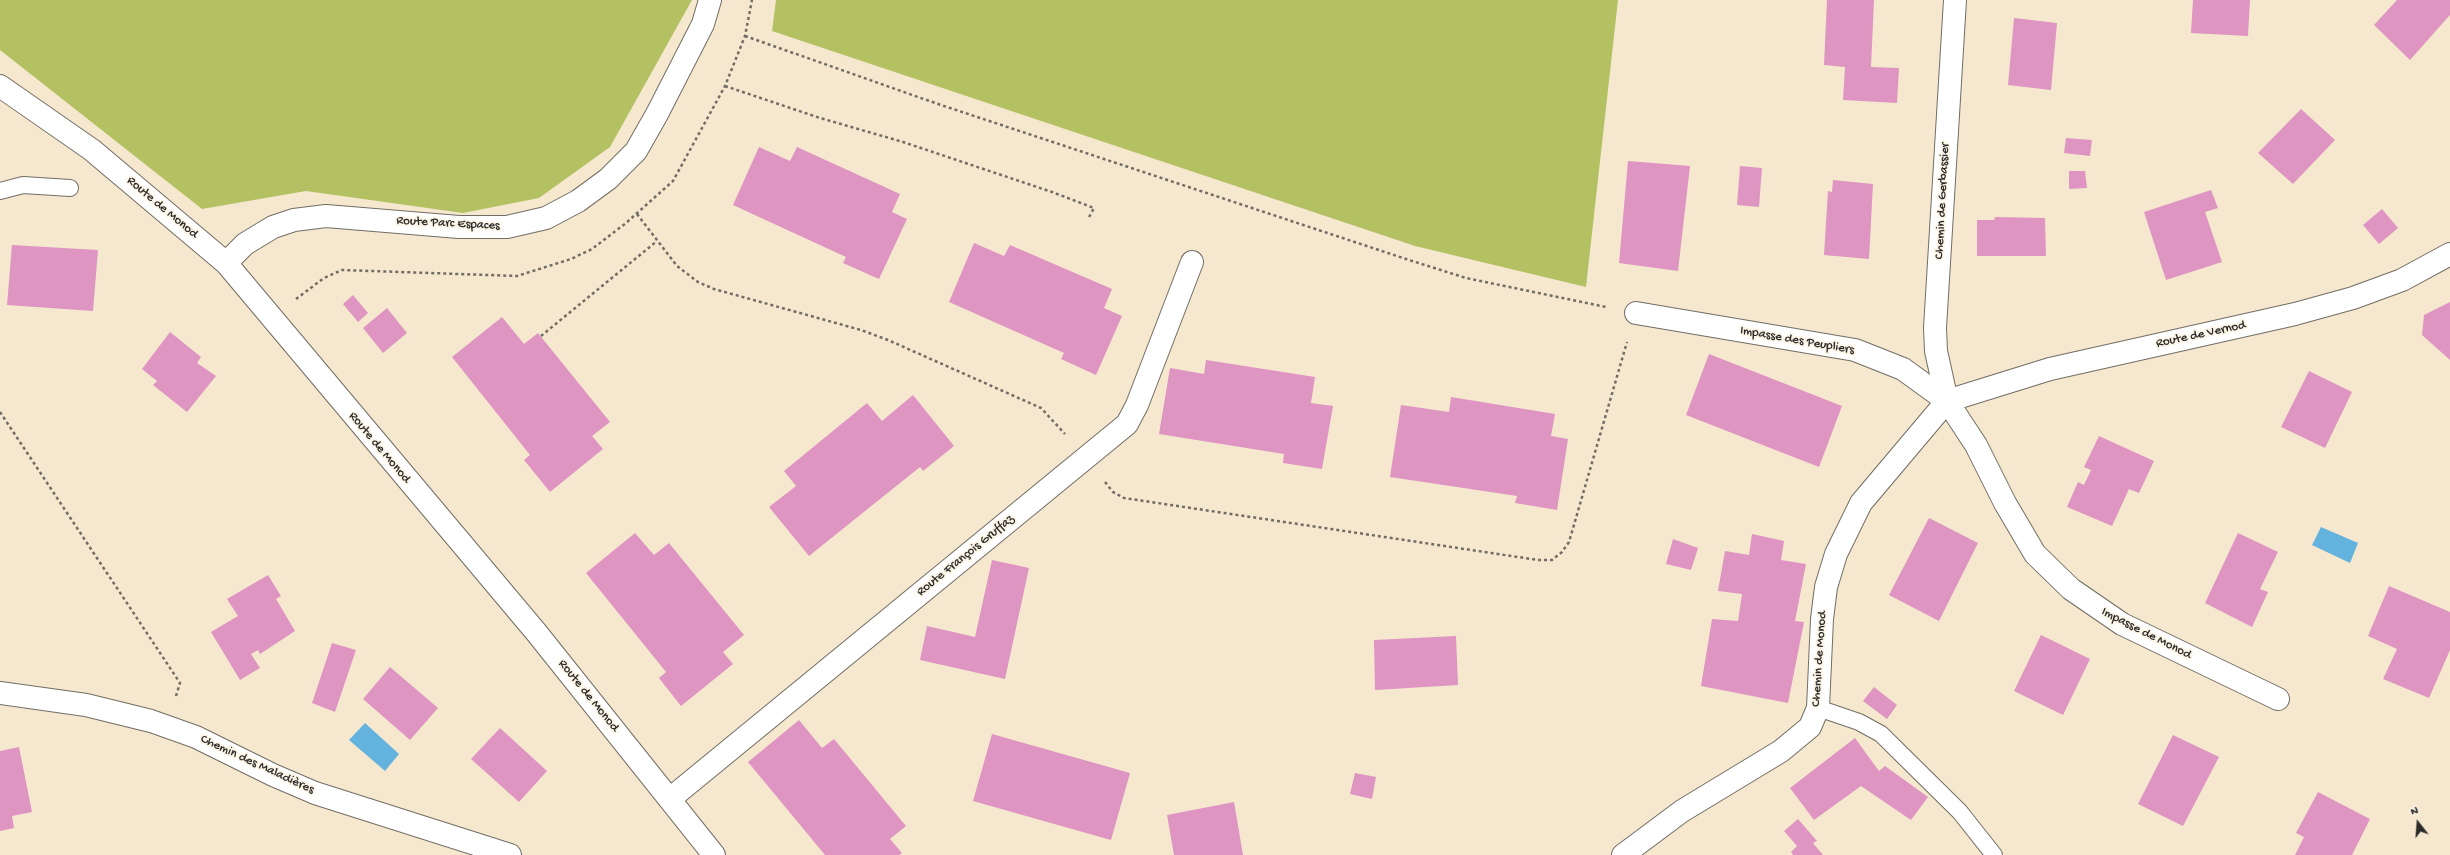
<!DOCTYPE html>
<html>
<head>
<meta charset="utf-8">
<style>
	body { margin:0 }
	#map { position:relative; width:2450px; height:855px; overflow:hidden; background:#f5e8cf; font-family:"Gochi Hand",sans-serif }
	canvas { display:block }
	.north { position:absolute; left:2398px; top:803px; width:40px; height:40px; -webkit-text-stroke:3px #fcf5e5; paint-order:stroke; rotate:343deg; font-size:11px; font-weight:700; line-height:16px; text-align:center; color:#2b2b2b }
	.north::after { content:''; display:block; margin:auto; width:14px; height:18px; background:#2b2b2b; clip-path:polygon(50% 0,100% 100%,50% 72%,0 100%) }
</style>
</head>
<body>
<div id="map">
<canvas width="2450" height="855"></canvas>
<div class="north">N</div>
</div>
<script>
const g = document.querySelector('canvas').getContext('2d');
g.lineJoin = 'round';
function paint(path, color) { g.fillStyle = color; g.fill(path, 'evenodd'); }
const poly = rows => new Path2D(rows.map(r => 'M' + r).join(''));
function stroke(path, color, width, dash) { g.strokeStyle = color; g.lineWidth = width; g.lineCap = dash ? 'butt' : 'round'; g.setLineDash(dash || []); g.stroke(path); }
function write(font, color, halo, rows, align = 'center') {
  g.font = font + ' "Gochi Hand",sans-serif'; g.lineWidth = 3.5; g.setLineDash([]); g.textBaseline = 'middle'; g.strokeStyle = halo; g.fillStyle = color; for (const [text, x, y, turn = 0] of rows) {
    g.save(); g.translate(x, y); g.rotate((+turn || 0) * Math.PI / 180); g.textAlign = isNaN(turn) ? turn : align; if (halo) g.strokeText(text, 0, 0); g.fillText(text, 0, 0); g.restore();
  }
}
const green = poly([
	[0,0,692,0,610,147,539,198,463,213,306,191,202,209,0,50],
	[776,0,1618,0,1586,287,1415,246,772,31]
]);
const water = poly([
	[2321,527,2358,543,2350,563,2312,545],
	[365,723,399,754,385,771,349,740]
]);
const building = poly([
	[1827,0,1874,0,1871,67,1899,68,1897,103,1843,100,1845,67,1824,65],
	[2193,0,2250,0,2248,36,2191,33],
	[2397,0,2450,0,2450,15,2410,60,2374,25],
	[2014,18,2057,23,2051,90,2008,85],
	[2301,109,2335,140,2293,184,2258,153],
	[2066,138,2092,140,2090,156,2064,153],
	[759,147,790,161,797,147,900,194,892,212,907,219,879,279,843,263,846,257,733,205],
	[1628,161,1690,166,1678,271,1619,263],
	[1740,166,1762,168,1759,207,1737,205],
	[2069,171,2085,171,2087,188,2069,189],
	[1833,180,1873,184,1869,259,1824,255,1828,191,1832,192],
	[2211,190,2218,208,2205,212,2222,262,2166,280,2144,212],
	[2382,209,2398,228,2379,244,2363,225],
	[1995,217,2045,218,2046,256,1977,256,1977,220,1994,220],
	[974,243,1004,256,1010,245,1112,289,1104,308,1122,316,1096,375,1061,359,1064,353,949,302],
	[12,245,98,250,93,311,7,305],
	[353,295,368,313,358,322,343,304],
	[2450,302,2450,360,2422,335,2424,315],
	[387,308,407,333,383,353,363,328],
	[502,317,524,344,538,333,610,422,592,436,603,449,550,492,524,460,530,455,452,357],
	[170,332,201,357,197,363,216,376,187,412,153,385,157,381,142,369],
	[1709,354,1842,406,1819,467,1686,415],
	[1206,360,1315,377,1311,403,1333,406,1322,469,1283,463,1284,454,1159,434,1170,368,1204,374],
	[2309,371,2352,392,2325,448,2281,427],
	[913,395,954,446,923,471,920,467,809,556,769,507,796,486,784,471,867,403,882,421],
	[1451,397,1555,414,1551,436,1568,439,1557,510,1515,503,1517,496,1390,477,1401,405,1449,412],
	[2099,436,2154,461,2139,493,2129,489,2112,526,2067,507,2078,482,2084,485,2091,470,2084,467],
	[1929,518,1978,543,1939,621,1889,595],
	[635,533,654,555,669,543,744,635,723,652,733,664,681,706,659,678,666,672,586,573],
	[2238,533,2278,552,2260,589,2268,592,2252,627,2205,603],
	[1752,534,1784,541,1781,560,1806,564,1795,621,1804,622,1788,703,1701,686,1712,619,1738,621,1742,594,1718,591,1725,551,1749,555],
	[1673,539,1698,548,1691,570,1666,564],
	[992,560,1029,568,1005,679,920,660,927,626,975,637],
	[268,575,281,596,276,599,295,631,260,654,258,650,251,654,260,668,240,680,211,632,238,616,227,599],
	[2389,586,2450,612,2450,650,2429,698,2383,679,2397,649,2368,636],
	[2041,635,2090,659,2063,715,2014,691],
	[1456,636,1458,685,1375,690,1374,640],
	[332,643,356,650,335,712,312,703],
	[390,667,438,708,410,740,363,699],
	[1874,687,1897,705,1887,719,1863,701],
	[799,720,822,748,834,739,906,826,890,839,902,853,899,855,825,855,748,762],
	[500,728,547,771,519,802,471,759],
	[992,734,1130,773,1111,840,973,801],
	[2173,735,2219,757,2183,826,2138,804],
	[1855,738,1879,771,1885,766,1928,797,1911,820,1861,786,1814,820,1790,788],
	[19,747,32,812,12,816,14,828,0,831,0,751],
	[1355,773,1376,777,1372,799,1350,794],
	[2318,792,2370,819,2352,855,2295,855,2304,837,2296,833],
	[1234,802,1243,855,1174,855,1167,815],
	[1798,819,1817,841,1813,843,1823,855,1793,855,1791,852,1797,846,1784,831]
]);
const path = poly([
	[745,36,938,104,1406,259,1466,278,1606,307],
	[725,86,820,118,903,142,1052,192,1094,208,1088,219],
	[637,214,677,266,698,282,714,289,861,330,888,340,1041,408,1065,434],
	[296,299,324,278,342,270,517,276,571,259,592,249,626,223,673,181,725,86,745,36,752,0],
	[541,336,657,241],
	[0,412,180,683,176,696],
	[1105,482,1113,492,1124,498,1538,560,1552,560,1562,552,1569,542,1627,342]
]);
const lane = poly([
	[0,191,23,185,70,188],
	[1818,708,1859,722,1881,734,1960,812,1994,855]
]);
const street = poly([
	[0,86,92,150,226,263,536,632,714,855],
	[226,263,245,244,273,227,294,220,326,216,459,227,507,227,546,218,578,201,608,179,636,151,657,114,703,24,710,0],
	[1636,313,1855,350,1903,369,1947,401,1976,445,2005,503,2035,554,2071,589,2122,624,2278,699],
	[1947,401,1936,351,1935,328,1955,0],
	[0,693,86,705,151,721,196,737,273,775,315,793,510,855],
	[671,798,1127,424,1137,405,1192,262],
	[1623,855,1682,811,1781,751,1810,727,1818,708,1822,619,1826,587,1836,554,1861,503,1947,401,2050,369,2295,314,2353,298,2402,280,2450,254]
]);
const streetNames = [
	["Chemin de Gerbassier",1943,201,-87],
	["Route de Monod",162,208,40],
	["Route Parc Espaces",448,224,3],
	["Route de Vernod",2201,335,-12],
	["Impasse des Peupliers",1797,341,10],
	["Route de Monod",379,448,50],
	["Route François Gruffaz",966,556,-39],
	["Impasse de Monod",2146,634,27],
	["Chemin de Monod",1820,659,-86],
	["Route de Monod",588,696,51],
	["Chemin des Maladières",257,765,25]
];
paint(green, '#b4c163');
paint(water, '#64b2de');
paint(building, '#de95c1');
stroke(lane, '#726d64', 18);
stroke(street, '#726d64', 24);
stroke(path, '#726d64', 2.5, [3, 3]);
stroke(lane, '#fff', 16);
stroke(street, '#fff', 22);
write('13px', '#2b2b2b', '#fcf5e5', streetNames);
</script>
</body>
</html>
